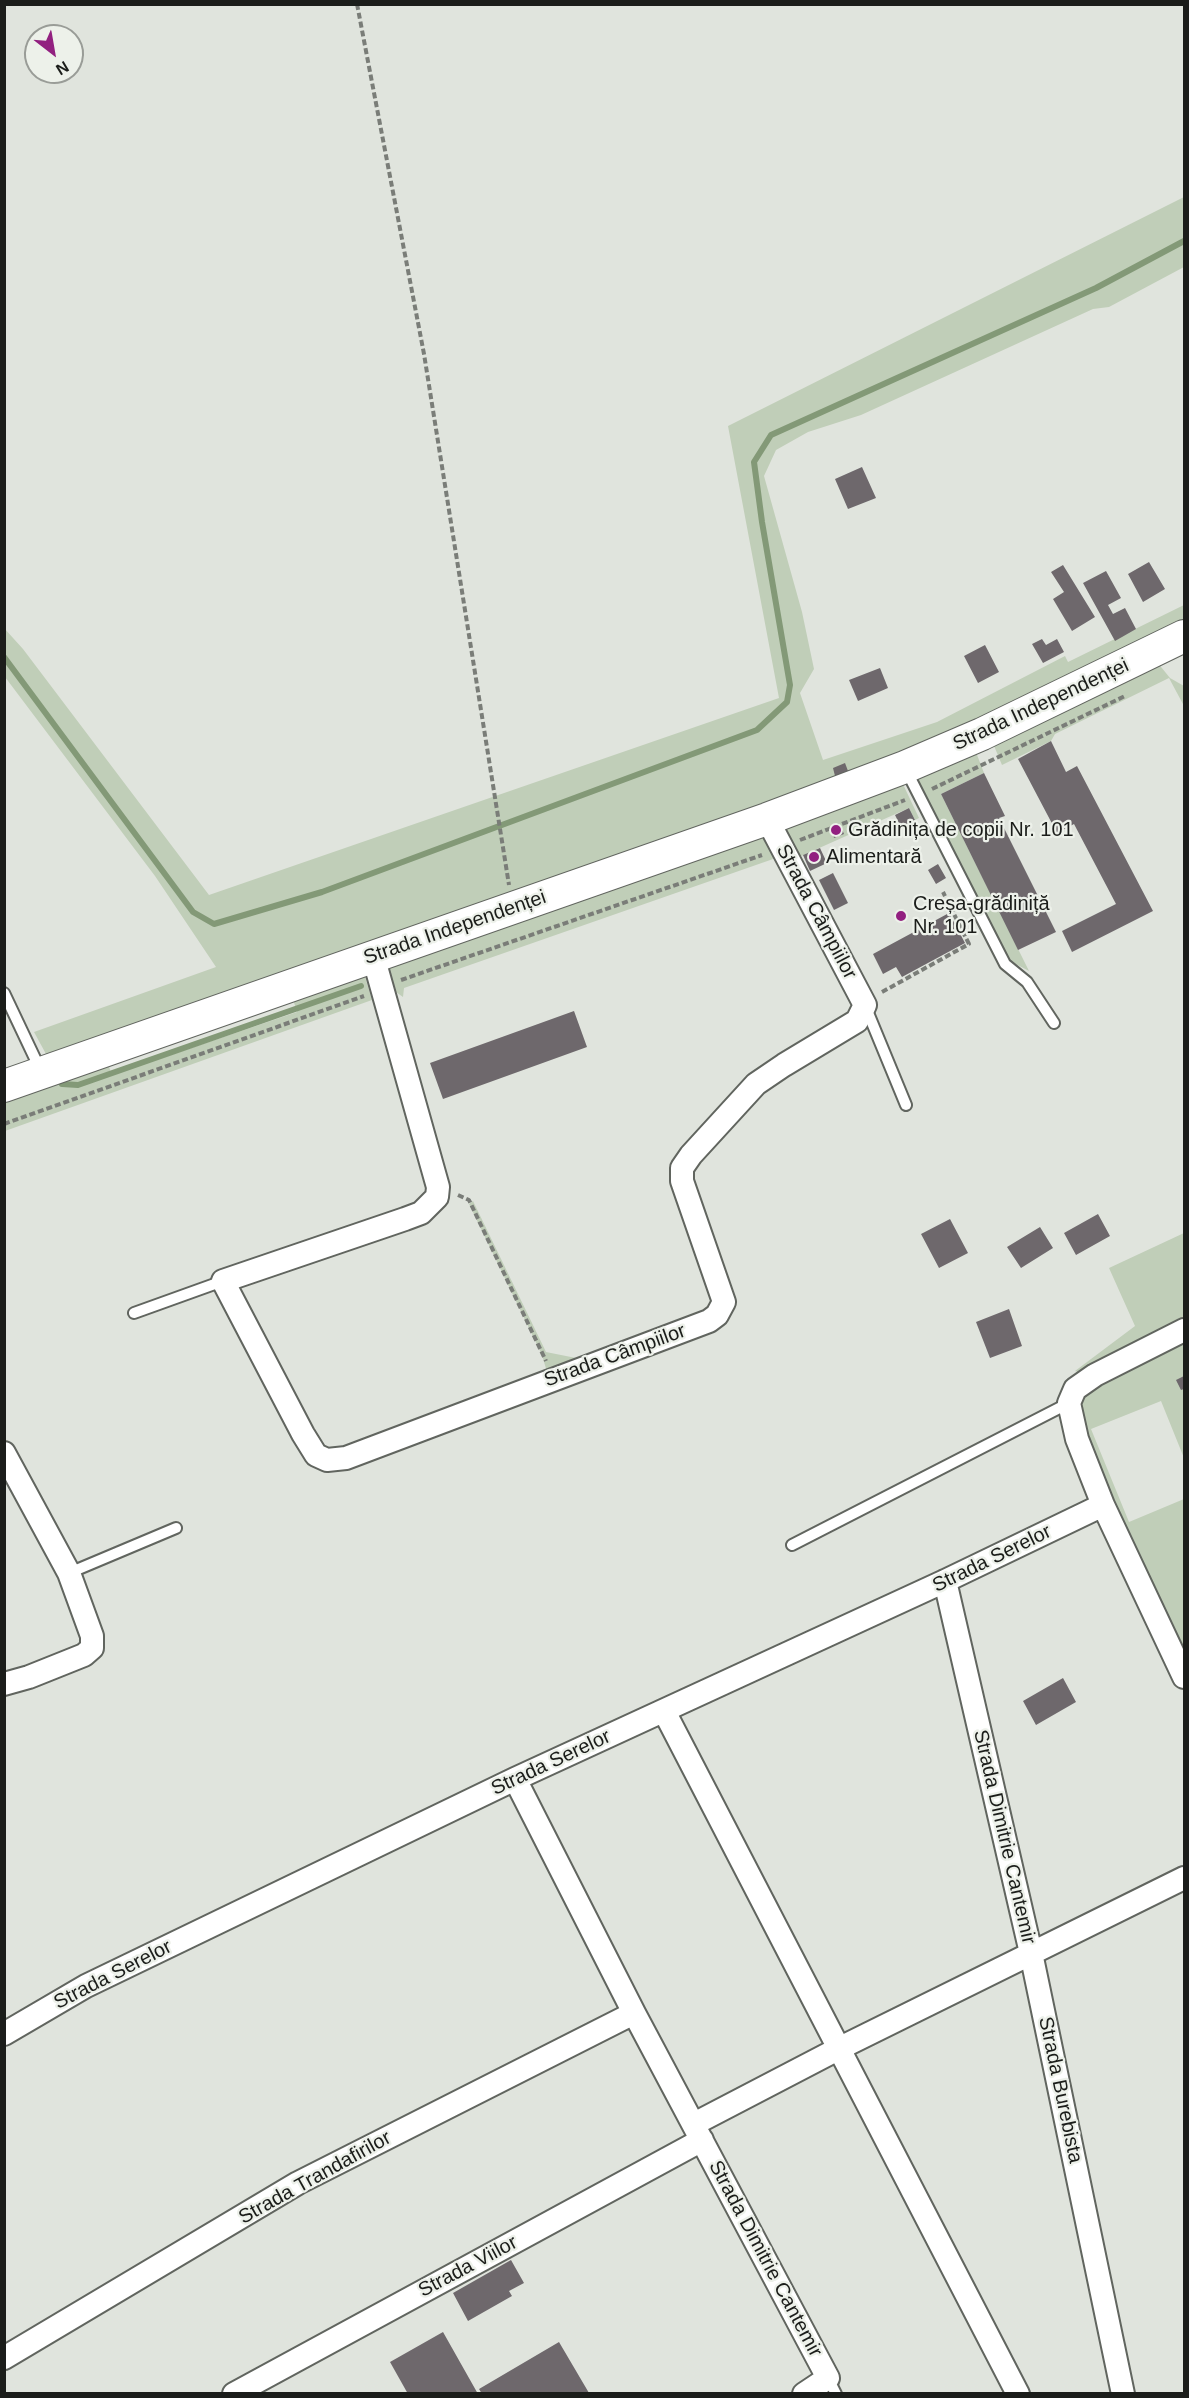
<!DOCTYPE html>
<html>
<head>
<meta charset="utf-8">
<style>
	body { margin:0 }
	#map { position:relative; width:1189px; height:2398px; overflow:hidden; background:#e0e4dd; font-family:Arial,sans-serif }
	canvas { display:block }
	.frame { position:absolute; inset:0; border:6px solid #1b1d1a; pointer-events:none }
	.north { position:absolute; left:24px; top:24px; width:60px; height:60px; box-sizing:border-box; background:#edf1ea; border:2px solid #999c97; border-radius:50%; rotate:149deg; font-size:16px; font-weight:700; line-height:24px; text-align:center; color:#1b1d1a }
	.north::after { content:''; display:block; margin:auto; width:21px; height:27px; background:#922080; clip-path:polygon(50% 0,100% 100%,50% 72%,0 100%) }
</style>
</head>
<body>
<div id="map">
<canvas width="1189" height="2398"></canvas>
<div class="frame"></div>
<div class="north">N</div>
</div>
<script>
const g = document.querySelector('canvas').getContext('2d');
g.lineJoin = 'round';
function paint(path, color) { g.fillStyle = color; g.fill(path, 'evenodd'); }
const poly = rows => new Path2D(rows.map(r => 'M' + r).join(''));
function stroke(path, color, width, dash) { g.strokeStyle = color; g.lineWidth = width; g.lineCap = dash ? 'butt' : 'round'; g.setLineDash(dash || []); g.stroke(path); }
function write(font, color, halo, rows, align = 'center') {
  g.font = font + ' Arial,sans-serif'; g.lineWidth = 4.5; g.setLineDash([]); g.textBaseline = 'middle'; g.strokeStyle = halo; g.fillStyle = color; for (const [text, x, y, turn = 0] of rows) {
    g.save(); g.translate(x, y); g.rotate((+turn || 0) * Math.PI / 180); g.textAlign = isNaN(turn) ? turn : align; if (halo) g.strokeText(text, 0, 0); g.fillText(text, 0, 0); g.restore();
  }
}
const green = poly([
	[1184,197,1184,267,1109,307,1093,309,861,415,808,432,776,450,764,476,802,612,814,669,800,693,823,760,937,722,1065,656,1068,662,1184,605,1184,629,830,786,46,1054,34,1032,216,967,155,876,5,677,4,628,23,649,209,895,779,698,728,426],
	[1157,662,1170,678,1184,686,1184,706,1169,678,1055,734,1051,741,1002,765,992,741],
	[974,747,984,773,941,794,1029,971,1010,961,913,774],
	[901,780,919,818,915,820,909,808,799,857,782,826],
	[762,833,776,858,404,988,403,997,393,990,385,962],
	[363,970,372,1000,5,1131,5,1095,105,1056,112,1075,297,1012,291,993],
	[473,1201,546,1352,581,1359,547,1372,542,1355,469,1204],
	[1184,1233,1184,1322,1082,1373,1075,1371,1135,1326,1109,1268],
	[1184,1339,1184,1458,1161,1401,1091,1429,1129,1522,1184,1499,1184,1663,1081,1433,1080,1401,1089,1387]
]);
const stream = poly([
	[4,657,193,912,214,924,322,892,757,730,787,702,790,685,762,522,754,462,771,435,1096,288,1184,241],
	[62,1084,78,1085,361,986]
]);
const building = poly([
	[862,467,876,498,848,509,835,479],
	[1149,562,1165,589,1143,602,1128,574],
	[1063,565,1095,617,1072,631,1053,599,1064,592,1051,572],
	[1106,571,1121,598,1108,605,1113,614,1125,608,1136,629,1115,641,1083,583],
	[1042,639,1046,645,1057,639,1064,652,1043,663,1032,644],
	[985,645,999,672,978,683,964,656],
	[880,668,888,688,858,701,849,680],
	[1051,741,1066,772,1077,766,1153,911,1072,952,1062,931,1116,904,1074,824,1057,833,1018,759],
	[845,763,848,771,835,776,833,768],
	[984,773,1005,816,999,818,1056,932,1018,950,941,794],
	[909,808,915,820,901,827,895,815],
	[841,827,844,834,834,838,832,831],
	[820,848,827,863,810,871,803,855],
	[938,864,946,878,936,884,928,870],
	[833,873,848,903,834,910,819,880],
	[949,913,965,943,902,977,896,967,883,974,873,954],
	[574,1011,587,1047,443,1099,430,1063],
	[1098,1214,1110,1236,1076,1255,1064,1233],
	[950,1219,968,1253,939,1268,921,1234],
	[1040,1227,1053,1248,1021,1268,1007,1247],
	[1009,1309,1022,1346,990,1358,976,1322],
	[1184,1376,1184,1389,1181,1390,1176,1380],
	[1063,1678,1076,1702,1036,1725,1023,1701],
	[511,2260,524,2283,509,2291,512,2296,468,2321,453,2293],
	[443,2332,478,2394,408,2394,390,2362],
	[559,2342,589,2393,482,2394,479,2389]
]);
const path = poly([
	[357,4,424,354,509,885],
	[932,789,1125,696],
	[800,840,905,800],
	[401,980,762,855],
	[882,992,969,944,943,892],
	[4,1124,364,996],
	[458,1195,469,1200,546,1361]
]);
const service = poly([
	[906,770,1005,964,1027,982,1054,1023],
	[4,993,40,1069],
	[866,1008,906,1105],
	[134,1313,223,1281],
	[792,1545,1069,1403],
	[69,1573,176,1528],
	[828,2378,836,2394]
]);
const minor = poly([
	[373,956,438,1187,437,1197,421,1213,405,1219,223,1281,303,1434,316,1455,327,1460,346,1458,709,1321,717,1315,724,1302,682,1181,682,1168,691,1155,756,1084,784,1065,857,1021,865,1005,767,819],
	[1184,1330,1095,1375,1075,1389,1069,1403,1077,1439,1103,1505,1184,1677],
	[4,1453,69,1573,92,1636,92,1648,84,1655,29,1677,4,1684],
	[945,1581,1031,1953,1123,2394],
	[664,1711,1018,2394],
	[515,1779,634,2013,828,2378,804,2394],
	[4,2034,86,1986,515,1779,945,1581,1103,1505],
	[694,2124,838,2049,1184,1878],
	[4,2358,298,2183,634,2013],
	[234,2394,702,2140]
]);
const secondary = poly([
	[4,1086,767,819,905,767,982,734,1184,636]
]);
const markers = [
	[836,830,6,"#922080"],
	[814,857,6,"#922080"],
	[901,916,6,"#922080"]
];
const streetNames = [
	["Strada Independenței",1041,705,-25],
	["Strada Câmpiilor",816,912,62],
	["Strada Independenței",455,928,-19],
	["Strada Câmpiilor",615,1356,-20],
	["Strada Serelor",992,1559,-26],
	["Strada Serelor",551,1763,-25],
	["Strada Dimitrie Cantemir",1004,1837,77],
	["Strada Serelor",113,1975,-27],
	["Strada Burebista",1060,2090,78],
	["Strada Trandafirilor",315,2178,-29],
	["Strada Dimitrie Cantemir",765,2259,62],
	["Strada Viilor",468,2267,-28]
];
const poiNames = [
	["Grădinița de copii Nr. 101",848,830],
	["Alimentară",826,857],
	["Creșa-grădiniță",913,904],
	["Nr. 101",913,927]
];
paint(green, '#c0ceb8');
stroke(stream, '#839977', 6);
paint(building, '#6e686c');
stroke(service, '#61655f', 14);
stroke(minor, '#61655f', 26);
stroke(secondary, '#61655f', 34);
stroke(path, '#7a7d78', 4, [6, 3]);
stroke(service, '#fff', 10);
stroke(minor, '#fff', 22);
stroke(secondary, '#fff', 32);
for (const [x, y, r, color] of markers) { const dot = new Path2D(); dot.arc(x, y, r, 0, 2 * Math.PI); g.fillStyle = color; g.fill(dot); stroke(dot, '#edf1ea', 2); }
write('20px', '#1b1d1a', '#edf1ea', streetNames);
write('20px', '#1b1d1a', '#edf1ea', poiNames, 'left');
</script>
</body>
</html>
